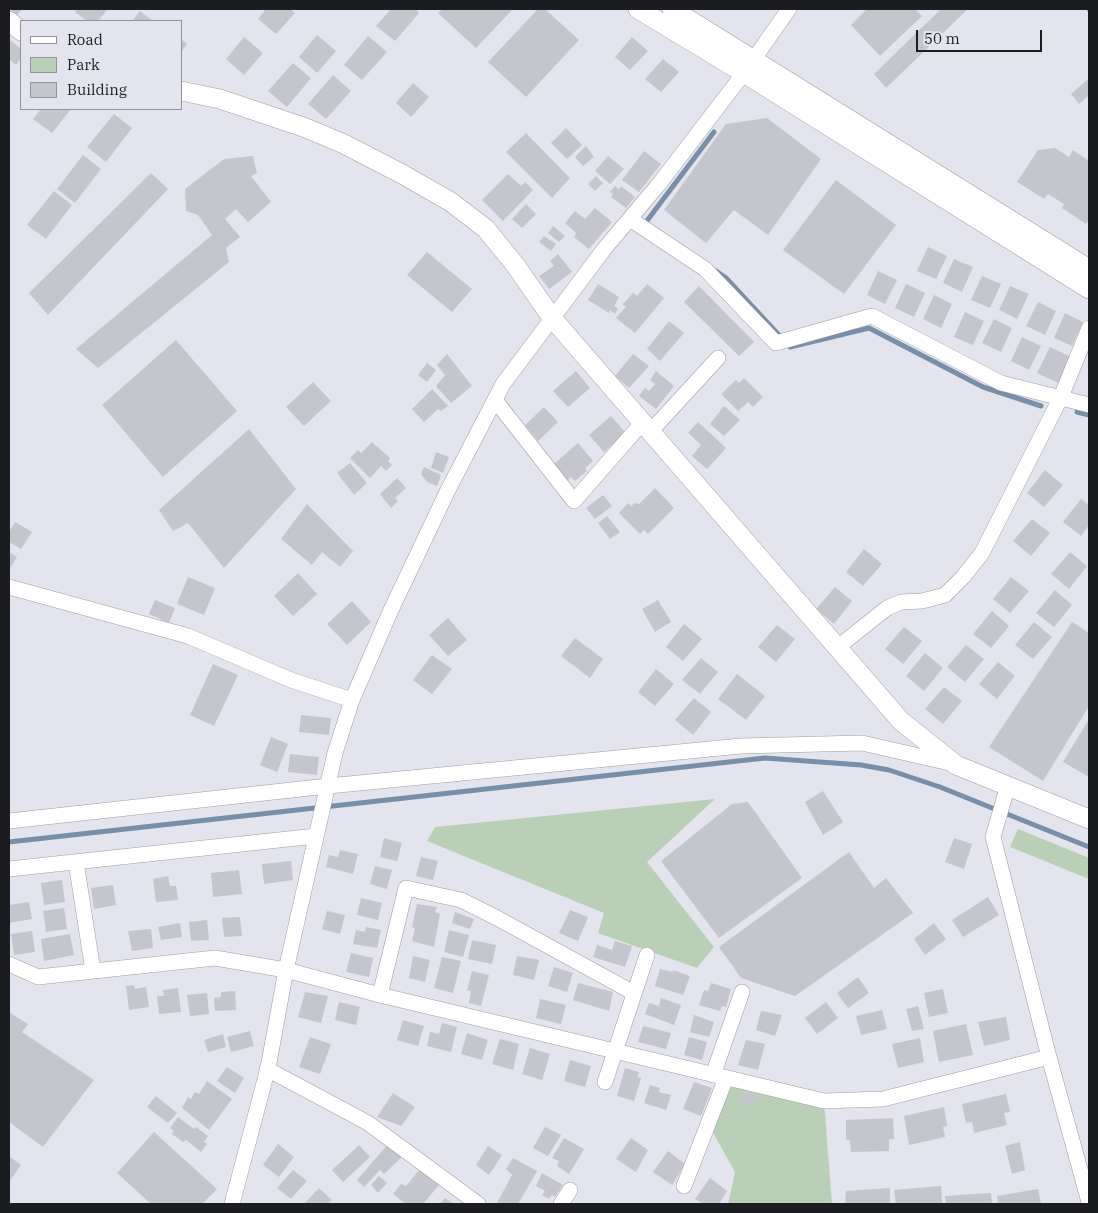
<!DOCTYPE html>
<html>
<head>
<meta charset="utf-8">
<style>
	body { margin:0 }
	#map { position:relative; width:1098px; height:1213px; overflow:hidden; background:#e3e4ed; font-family:"IBM Plex Serif",serif }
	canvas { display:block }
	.frame { position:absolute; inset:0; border:10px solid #1c1d20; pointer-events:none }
	.legend { position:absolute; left:20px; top:20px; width:162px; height:90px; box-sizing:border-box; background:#e3e4ed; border:1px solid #93949b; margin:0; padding:6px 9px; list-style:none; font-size:15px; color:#1c1d20 }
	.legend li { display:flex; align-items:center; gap:10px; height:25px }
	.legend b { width:25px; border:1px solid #93949b }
	.scale { position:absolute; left:916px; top:30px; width:126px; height:22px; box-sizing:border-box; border:2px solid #1c1d20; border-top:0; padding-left:6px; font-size:15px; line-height:18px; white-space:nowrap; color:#1c1d20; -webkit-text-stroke:4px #e3e4ed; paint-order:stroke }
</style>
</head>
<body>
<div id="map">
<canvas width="1098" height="1213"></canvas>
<div class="frame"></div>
<ul class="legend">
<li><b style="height:6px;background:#fff"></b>Road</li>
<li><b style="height:14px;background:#bad0b6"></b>Park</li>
<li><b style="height:14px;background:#c4c5cd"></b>Building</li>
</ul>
<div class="scale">50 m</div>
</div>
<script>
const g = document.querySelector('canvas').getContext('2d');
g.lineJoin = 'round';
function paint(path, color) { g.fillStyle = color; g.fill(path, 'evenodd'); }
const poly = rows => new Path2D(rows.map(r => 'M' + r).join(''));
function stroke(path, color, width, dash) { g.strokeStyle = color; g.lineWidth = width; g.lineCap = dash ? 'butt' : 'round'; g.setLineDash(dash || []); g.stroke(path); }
const green = poly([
	[715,799,647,862,714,947,697,968,598,933,604,913,427,841,435,827],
	[1018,829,1089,858,1089,879,1010,847],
	[723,1086,824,1101,832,1204,728,1204,735,1172,711,1129]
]);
const stream = poly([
	[649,225,646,222,714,132],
	[716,271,726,278,790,347,869,328,983,387,1041,406],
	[1077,412,1089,415],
	[9,842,765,758,861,765,889,770,940,787,1089,847]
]);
const building = poly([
	[10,9,22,9,17,15],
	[78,9,108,9,98,21,87,21,75,12],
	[266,9,290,9,295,13,276,34,258,19],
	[391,9,415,9,419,13,395,41,376,26],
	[442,9,513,9,476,48,438,13],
	[538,9,545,9,579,40,526,97,488,62],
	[867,9,915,9,922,16,880,56,851,25],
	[941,9,968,9,886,88,874,74],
	[140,11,153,21,132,21],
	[317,35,336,51,317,73,299,57],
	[368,36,387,52,362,80,344,65],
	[244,37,263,53,244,75,226,59],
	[632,37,648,51,630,70,615,57],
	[9,39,21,49,21,58,16,65,9,59],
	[181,39,187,44,181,52],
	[663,59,679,72,661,92,645,79],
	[293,63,311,78,287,107,268,91],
	[333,75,351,91,326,119,308,104],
	[1089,78,1089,95,1079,104,1071,94],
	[413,83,429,97,411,117,396,103],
	[41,109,71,109,52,133,33,119],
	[114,114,132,128,106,162,87,147],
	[767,118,821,159,768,235,734,210,706,243,664,210,726,124],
	[566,128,582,145,567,159,551,143],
	[526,133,570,178,552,198,506,152],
	[586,146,594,157,583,166,575,157],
	[1055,148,1069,157,1073,150,1089,161,1088,169,1089,170,1089,220,1086,224,1062,208,1064,204,1048,194,1044,199,1017,182,1038,150],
	[644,151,661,164,639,192,622,180],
	[83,155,101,169,75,203,57,189],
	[253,156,257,173,251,176,271,202,248,222,236,209,225,219,240,237,226,248,229,262,98,368,76,349,212,235,198,215,186,211,185,189,224,159],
	[608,156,624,169,610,184,595,171],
	[151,173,168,189,48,315,29,293],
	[508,174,521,186,525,182,533,190,503,221,482,200],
	[596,176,603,183,595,191,588,184],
	[836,180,896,225,844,294,783,250],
	[615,186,619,189,621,186,635,197,626,208,611,197,613,194,610,192],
	[54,191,72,205,46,239,27,225],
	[526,204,536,214,522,228,512,219],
	[595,208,612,222,589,249,574,237,576,233,565,223,575,211,585,219],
	[553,226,565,236,559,242,548,233],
	[544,236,556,244,551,251,539,242],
	[928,247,947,256,936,279,917,271],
	[427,252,472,289,452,312,407,275],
	[558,254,572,272,549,289,539,276,554,266,550,261],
	[954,259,973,267,962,292,943,283],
	[878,271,897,280,885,304,867,295],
	[982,276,1001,284,990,308,971,300],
	[598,284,619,297,614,306,618,309,615,314,610,310,609,313,588,300],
	[647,284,664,298,635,333,616,318,626,307,623,304,633,293,637,296],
	[906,284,925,293,914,317,895,308],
	[699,286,754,342,739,356,684,302],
	[1010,286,1029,294,1017,319,999,310],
	[934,295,952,304,941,328,923,319],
	[1038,302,1056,311,1045,335,1026,326],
	[965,312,984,321,973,345,954,337],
	[1065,313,1083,322,1072,346,1054,338],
	[994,319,1012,328,1001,352,982,343],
	[669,321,684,333,660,361,647,349],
	[1022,337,1041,346,1029,370,1011,361],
	[176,340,237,411,163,477,102,405],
	[1050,347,1071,357,1058,383,1037,373],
	[447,354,472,386,451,403,436,386,445,375,437,365],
	[633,354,649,366,629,388,615,376],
	[427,363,436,370,427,382,418,375],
	[576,371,590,388,568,407,553,391],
	[656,371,674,386,656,409,639,396,645,388,649,391,655,384,650,380],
	[744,378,763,397,753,407,748,402,738,411,721,394,736,380,739,383],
	[313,382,331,401,304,426,286,407],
	[432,389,448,406,441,411,438,409,424,422,412,409],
	[724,406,740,420,724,436,710,424],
	[544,407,558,422,538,441,525,425],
	[611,416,626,433,604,452,589,435],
	[698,422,726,448,707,469,692,456,701,445,688,433],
	[249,429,296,489,224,568,188,523,173,531,159,510],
	[372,442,390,458,388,461,392,465,386,471,381,466,370,478,350,458,358,450,361,453],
	[578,443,593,461,585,468,587,471,575,481,571,477,568,480,554,464],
	[436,452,449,457,443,473,431,468],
	[350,463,367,483,354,495,337,473],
	[424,467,441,475,437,486,427,482,421,474],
	[1045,470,1063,485,1044,507,1027,493],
	[397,478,406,488,395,498,398,501,391,508,380,494],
	[655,488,674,508,648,534,644,530,640,534,619,513,628,503,631,506,635,503,639,504],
	[603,495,612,506,595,519,586,508],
	[1081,499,1089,505,1089,525,1081,536,1063,522],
	[307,504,353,551,340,567,322,552,312,565,281,539],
	[607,516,620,532,610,539,598,523],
	[1032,519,1050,533,1031,556,1013,541],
	[15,522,32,532,21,549,9,542,9,532],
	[864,549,882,564,863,586,846,572],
	[9,552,17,557,9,570],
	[1070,552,1087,566,1069,589,1051,574],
	[298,573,317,594,293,616,274,596],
	[188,577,215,588,204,615,177,604],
	[1011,577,1029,591,1010,613,993,599],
	[835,587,852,601,834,624,816,609],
	[1055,590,1072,605,1054,627,1036,613],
	[155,600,175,608,169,623,149,614],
	[658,600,671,622,655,632,642,609],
	[352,601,371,622,347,645,327,624],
	[992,611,1009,626,991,648,973,634],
	[448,618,467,640,448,656,429,635],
	[1034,622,1052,637,1033,659,1015,645],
	[1072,622,1089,633,1089,706,1043,781,989,747],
	[684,624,702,639,683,661,666,647],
	[777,625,795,639,776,662,758,647],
	[904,627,922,641,903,664,885,649],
	[575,638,603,659,590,678,561,656],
	[966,645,984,659,965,682,947,667],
	[925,653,943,668,924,691,906,676],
	[432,655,452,669,432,694,413,680],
	[701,658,718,672,700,694,682,680],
	[998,662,1015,676,997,699,979,684],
	[213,664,238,675,214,726,190,715],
	[656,669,674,684,655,706,638,692],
	[737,674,765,696,746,720,718,699],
	[944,687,962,701,943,724,925,709],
	[694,698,711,712,693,735,675,720],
	[301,715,331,718,329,735,299,732],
	[1089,719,1089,777,1063,762],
	[271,737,288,744,277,772,260,765],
	[290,754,319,757,317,775,288,772],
	[823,791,843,822,823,835,805,802],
	[748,802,802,878,719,938,661,861,732,804],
	[384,838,402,843,397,861,380,857],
	[954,838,972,844,964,869,945,862],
	[340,850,358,854,353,874,326,867,329,855,338,857],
	[849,852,874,888,886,878,913,913,795,996,741,978,719,947],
	[421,857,438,861,433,880,416,876],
	[291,861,293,880,264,884,262,864],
	[375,866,392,870,387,889,370,884],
	[239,870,242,894,213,897,211,873],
	[168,876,170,886,176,886,178,900,156,902,153,879],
	[62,880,65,902,44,905,41,883],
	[113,885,116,905,94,909,91,888],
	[988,897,999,915,963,937,952,920],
	[361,898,382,903,378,920,357,915],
	[29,902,32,919,9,923,9,905],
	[417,904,437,907,435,912,440,914,434,947,412,941,415,928,412,927],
	[64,908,67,929,46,932,43,911],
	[570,910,588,917,578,941,559,933],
	[327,911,345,915,340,934,322,929],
	[455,912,474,919,470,929,452,923],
	[240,917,242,936,224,937,222,918],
	[207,920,209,940,191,941,189,922],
	[180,923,182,937,161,940,158,927],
	[934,923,946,939,925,955,914,939],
	[366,927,381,930,377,948,353,944,356,930,365,932],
	[151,929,153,948,132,951,128,931],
	[449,930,469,935,463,957,444,952],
	[32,931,35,952,14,955,11,934],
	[70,934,74,955,44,961,41,939],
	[472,940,496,945,492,964,468,959],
	[615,941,632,946,625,967,593,957,597,945,612,950],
	[351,953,373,958,369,977,346,972],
	[413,956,430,960,425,982,409,978],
	[517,956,539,960,534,980,513,975],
	[442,957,461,961,453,993,434,988],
	[554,967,573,973,567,992,548,986],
	[660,969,673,972,673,970,690,976,683,995,655,986],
	[472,971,489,975,481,1006,469,1003,471,991,467,990],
	[858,977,869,993,848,1008,837,993],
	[578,983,613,992,609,1011,573,1000],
	[711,983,731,989,726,1007,722,1006,720,1011,699,1005,704,990,708,991],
	[134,985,135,989,146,987,149,1007,129,1010,126,986],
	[178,988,181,1012,159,1014,157,996,164,996,163,990],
	[943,989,948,1013,929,1017,924,993],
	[235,991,236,1010,215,1011,214,998,221,997,221,992],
	[305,992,328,996,321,1023,298,1017],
	[207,993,209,1014,190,1016,187,995],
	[661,998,681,1005,674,1025,645,1014,649,1003,659,1006],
	[540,999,566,1005,561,1024,536,1018],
	[339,1002,360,1007,356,1025,335,1020],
	[826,1002,838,1018,817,1034,805,1018],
	[918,1006,924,1029,912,1031,906,1009],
	[882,1010,887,1029,861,1035,856,1016],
	[761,1011,782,1015,775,1036,756,1030],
	[9,1012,28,1024,22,1032,94,1080,43,1147,9,1122],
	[694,1015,714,1022,709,1037,690,1032],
	[1006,1017,1010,1040,984,1046,978,1022],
	[403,1020,424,1026,418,1046,397,1040],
	[442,1023,457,1027,451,1052,427,1046,430,1032,439,1034],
	[966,1024,973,1055,939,1062,933,1031],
	[643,1026,671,1033,666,1049,638,1042],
	[250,1031,254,1046,231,1052,227,1037],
	[467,1033,488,1040,482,1060,461,1054],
	[223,1034,226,1047,208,1052,204,1040],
	[310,1037,331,1044,320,1074,299,1067],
	[689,1037,707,1042,702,1060,684,1055],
	[920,1038,924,1062,898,1068,892,1044],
	[500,1039,519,1044,513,1070,492,1064],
	[746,1040,765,1044,758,1070,738,1065],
	[530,1048,550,1054,542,1080,522,1074],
	[570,1060,591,1066,585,1087,564,1081],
	[227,1067,244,1078,235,1093,217,1081],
	[625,1068,639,1072,637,1077,641,1078,634,1101,617,1096],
	[207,1081,232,1099,209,1130,182,1108,188,1097,191,1099,195,1092,199,1094],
	[694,1082,712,1088,701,1116,683,1109],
	[650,1085,660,1088,659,1092,671,1095,666,1110,644,1103],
	[745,1092,759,1095,758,1102,751,1101,750,1106,738,1104,739,1097,744,1098],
	[393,1093,415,1107,401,1126,377,1117],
	[1006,1094,1010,1112,1004,1113,1007,1125,974,1133,972,1122,966,1123,962,1104],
	[156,1096,177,1113,168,1123,147,1107],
	[944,1107,947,1126,943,1127,945,1137,909,1145,904,1116],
	[178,1117,194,1129,196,1127,208,1136,204,1142,207,1144,201,1152,186,1140,183,1142,172,1134,174,1131,170,1128],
	[893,1118,894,1139,889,1139,889,1151,851,1152,850,1140,846,1140,846,1120],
	[545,1127,561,1135,548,1156,533,1148],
	[154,1132,217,1189,202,1204,151,1204,117,1173],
	[564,1138,584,1149,569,1174,557,1166,559,1161,552,1158],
	[631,1138,648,1150,636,1172,616,1159],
	[1020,1142,1025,1170,1012,1174,1005,1146],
	[389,1143,404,1155,384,1174,380,1170,364,1187,357,1180],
	[278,1144,294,1157,279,1177,263,1165],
	[359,1145,370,1157,343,1182,332,1170],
	[488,1146,502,1155,489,1175,476,1165],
	[668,1151,685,1164,672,1185,653,1172],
	[9,1156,21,1165,9,1182],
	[513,1158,537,1171,518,1204,499,1204,497,1203,512,1175,506,1169],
	[420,1169,439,1185,423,1204,406,1204,393,1194,401,1184,406,1186],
	[293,1170,307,1181,291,1199,277,1188],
	[542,1173,563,1185,555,1197,552,1195,549,1199,542,1195,545,1191,536,1186],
	[379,1176,387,1183,378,1193,371,1185],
	[710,1178,727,1191,719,1204,703,1204,695,1199],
	[941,1186,942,1204,896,1204,894,1190],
	[319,1188,332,1200,328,1204,304,1204],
	[890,1188,890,1204,845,1204,846,1191],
	[1038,1189,1041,1204,998,1204,997,1196],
	[991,1193,992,1204,946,1204,945,1196],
	[445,1198,454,1204,440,1204]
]);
const path = poly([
	[1088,9,1089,11]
]);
const minor = poly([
	[630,219,705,269,776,343,872,316,1001,383,1089,405],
	[495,400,574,501,642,423],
	[650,432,718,358],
	[9,587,188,636,291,680,352,700],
	[838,647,887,608,901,602,922,601,945,595,963,577,982,553,1061,397,1089,328],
	[1008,785,993,837,1049,1057,1089,1202],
	[9,821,328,786,741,746,862,743,954,764],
	[76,862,93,971],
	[9,869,316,836],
	[9,964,38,977,215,958,286,970,380,995,824,1101,883,1099,1049,1057],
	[380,995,406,888,461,900,497,918,634,993],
	[267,1069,368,1123,478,1204],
	[713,1075,742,992],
	[605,1082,647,955],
	[684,1186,726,1078],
	[232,1204,268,1068,286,970,335,753,352,700,391,610,448,490,503,384,605,248,659,184,744,73,789,9],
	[561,1204,570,1190]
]);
const tertiary = poly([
	[638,9,744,73,1089,289],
	[672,9,1089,269],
	[9,21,21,31],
	[181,91,220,99,306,128,344,144,402,174,451,202,486,229,516,266,552,318,901,721,956,765,1089,819]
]);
paint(green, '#bad0b6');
stroke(stream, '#798ea8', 5);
paint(building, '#c4c5cd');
stroke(minor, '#9d9da6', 16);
stroke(tertiary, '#9d9da6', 20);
stroke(path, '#919298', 3, [2.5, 4]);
stroke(minor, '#fff', 15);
stroke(tertiary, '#fff', 19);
</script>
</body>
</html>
